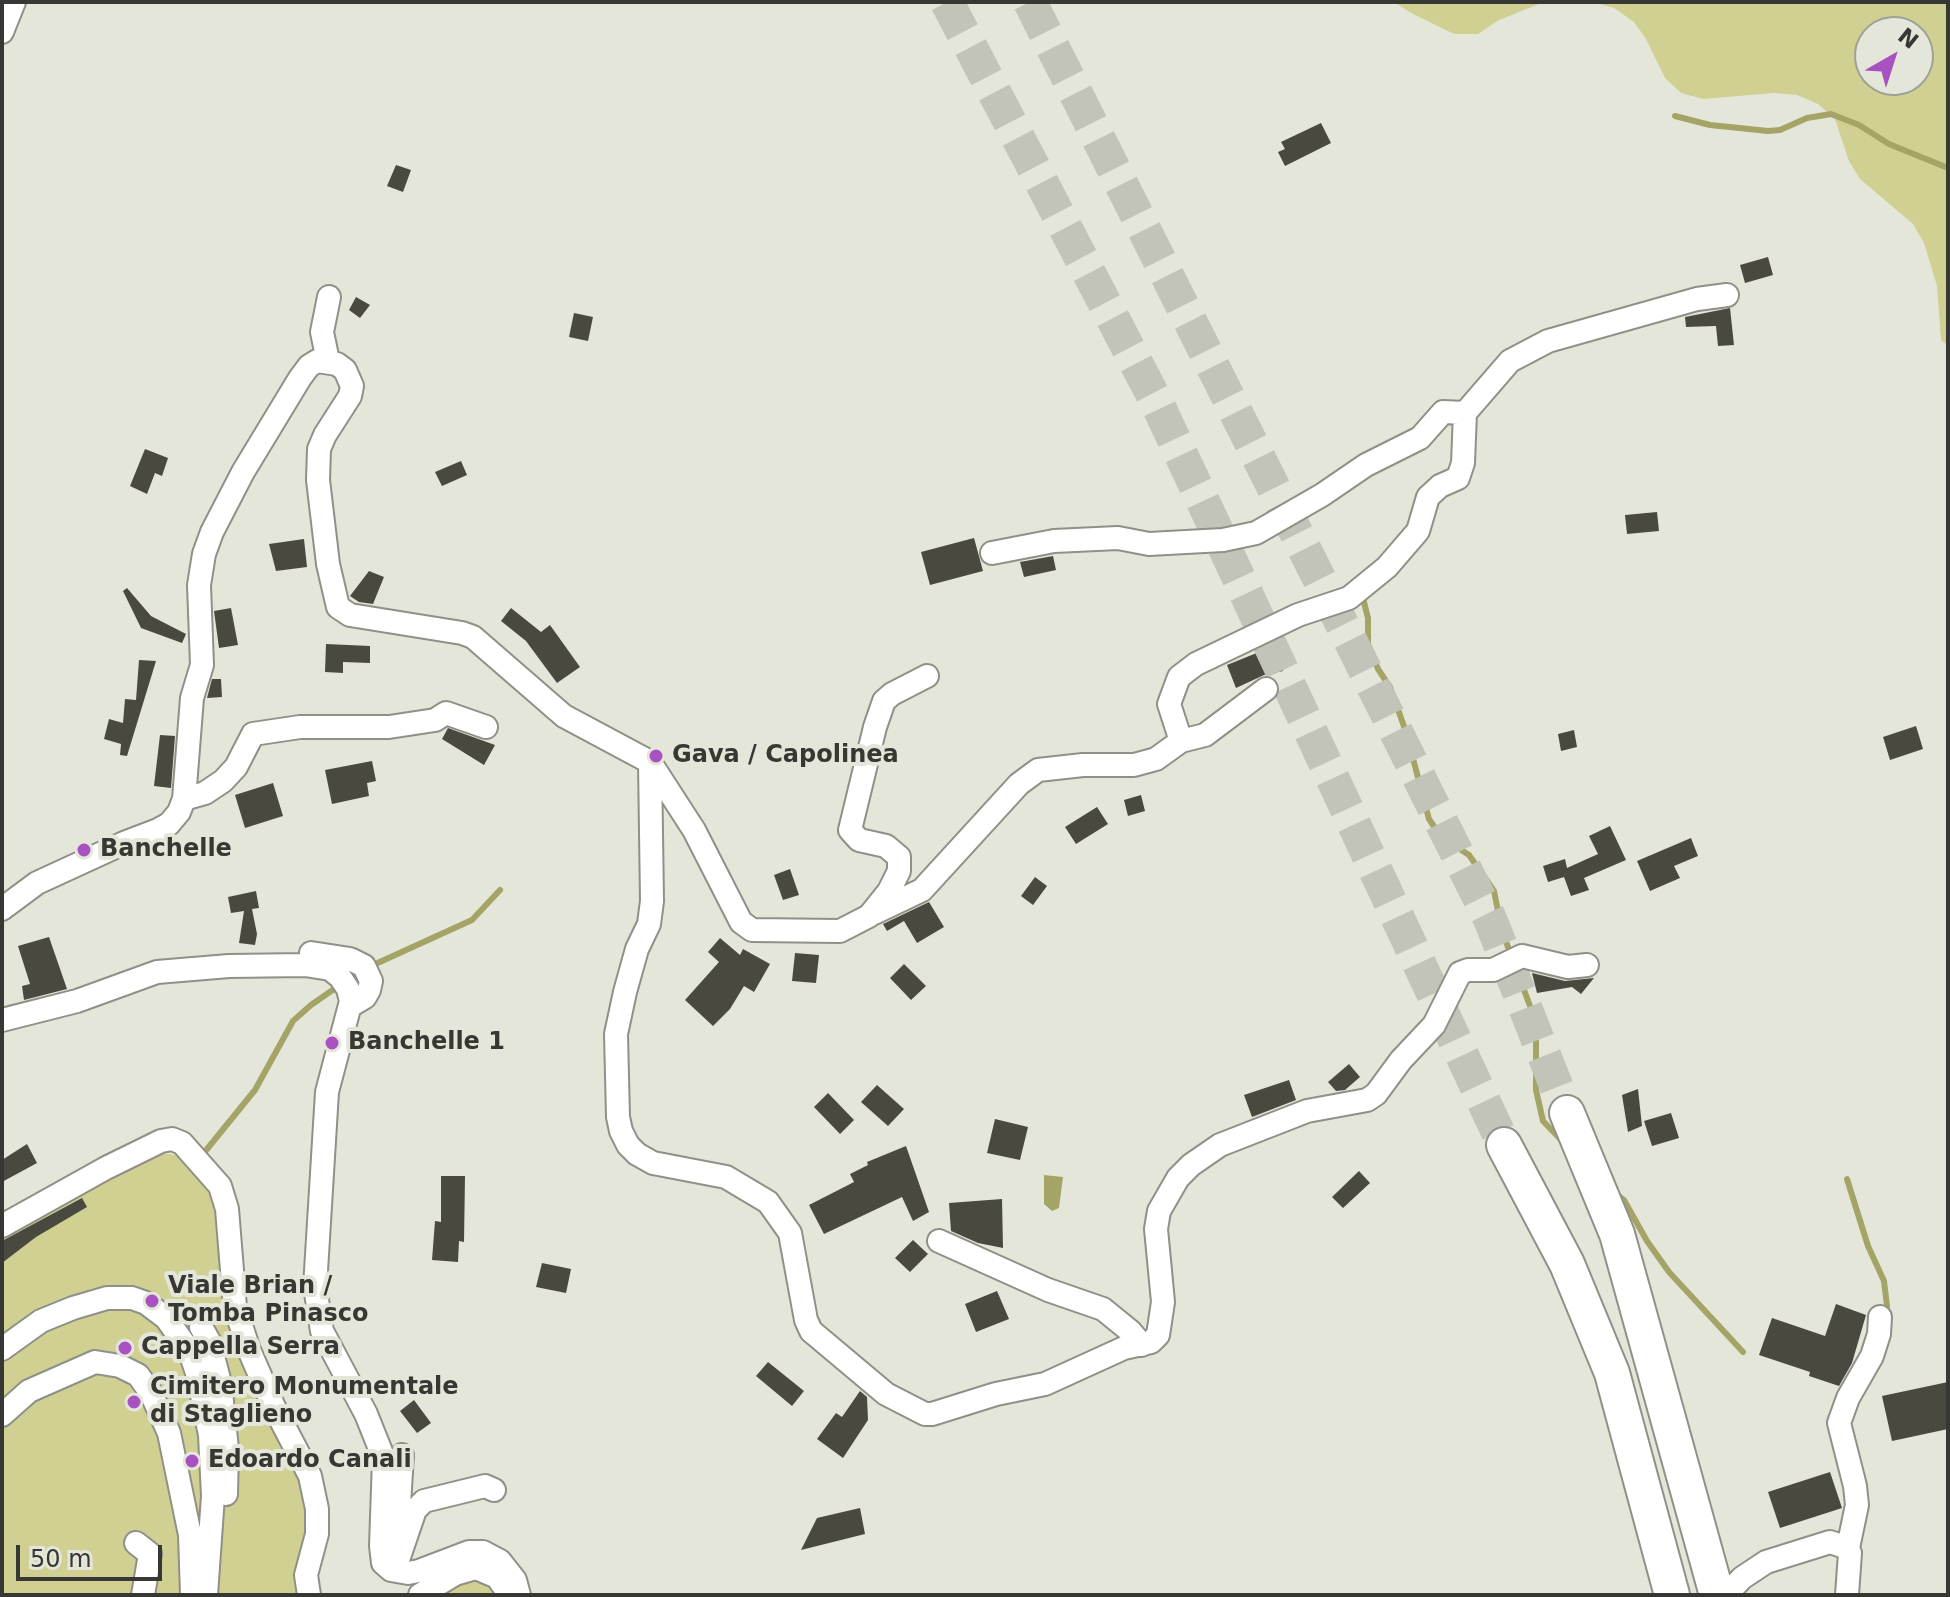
<!DOCTYPE html>
<html>
<head>
<meta charset="utf-8">
<style>
	body { margin:0 }
	#map { position:relative; width:1950px; height:1597px; overflow:hidden; background:#e5e6da; font-family:"DejaVu Sans",sans-serif }
	canvas { display:block }
	.frame { position:absolute; inset:0; border:4px solid #373733; pointer-events:none }
	.north { position:absolute; left:1854px; top:16px; width:80px; height:80px; box-sizing:border-box; background:#e5e6da; border:2px solid #9fa097; border-radius:50%; rotate:39deg; font-size:22px; font-weight:700; line-height:32px; text-align:center; color:#373733 }
	.north::after { content:''; display:block; margin:auto; width:28px; height:36px; background:#a752c0; clip-path:polygon(50% 0,100% 100%,50% 72%,0 100%) }
	.scale { position:absolute; left:16px; top:1545px; width:146px; height:36px; box-sizing:border-box; border:4px solid #373733; border-top:0; padding-left:10px; font-size:24px; line-height:28px; white-space:nowrap; color:#373733; -webkit-text-stroke:6px #e5e6da; paint-order:stroke }
</style>
</head>
<body>
<div id="map">
<canvas width="1950" height="1597"></canvas>
<div class="frame"></div>
<div class="north">N</div>
<div class="scale">50 m</div>
</div>
<script>
const g = document.querySelector('canvas').getContext('2d');
g.lineJoin = 'round';
function paint(path, color) { g.fillStyle = color; g.fill(path, 'evenodd'); }
const poly = rows => new Path2D(rows.map(r => 'M' + r).join(''));
function stroke(path, color, width, dash) { g.strokeStyle = color; g.lineWidth = width; g.lineCap = dash ? 'butt' : 'round'; g.setLineDash(dash || []); g.stroke(path); }
function write(font, color, halo, rows, align = 'center') {
  g.font = font + ' "DejaVu Sans",sans-serif'; g.lineWidth = 8; g.setLineDash([]); g.textBaseline = 'middle'; g.strokeStyle = halo; g.fillStyle = color; for (const [text, x, y, turn = 0] of rows) {
    g.save(); g.translate(x, y); g.rotate((+turn || 0) * Math.PI / 180); g.textAlign = isNaN(turn) ? turn : align; if (halo) g.strokeText(text, 0, 0); g.fillText(text, 0, 0); g.restore();
  }
}
const green = poly([
	[1394,2,1948,2,1948,346,1941,340,1937,286,1924,243,1913,224,1860,179,1849,161,1835,119,1818,104,1797,95,1774,93,1703,99,1681,93,1665,78,1646,39,1634,22,1614,8,1592,2,1544,2,1499,20,1478,34,1454,34,1411,13],
	[1870,32,1918,32,1918,80,1870,80],
	[161,1153,176,1155,201,1175,218,1202,226,1298,309,1495,305,1595,2,1595,2,1236,111,1176],
	[473,1577,500,1595,435,1595]
]);
const water = poly([
	[1044,1175,1063,1177,1059,1208,1052,1211,1044,1204]
]);
const stream = poly([
	[1675,116,1710,125,1768,131,1780,130,1807,118,1831,114,1859,125,1889,144,1948,168],
	[1363,598,1368,618,1368,644,1378,669,1390,687,1406,732,1429,819,1441,837,1469,855,1494,891,1502,931,1536,1022,1536,1090,1543,1121,1564,1143],
	[371,966,472,920,500,890],
	[203,1154,255,1090,293,1021,311,1005,360,971],
	[1847,1179,1868,1246,1884,1281,1887,1306],
	[1615,1193,1624,1200,1647,1241,1669,1272,1743,1352]
]);
const building = poly([
	[1321,123,1331,143,1285,166,1278,152,1285,149,1281,142],
	[396,165,411,170,403,192,387,186],
	[1768,257,1773,275,1745,283,1740,265],
	[356,297,370,305,360,318,349,310],
	[1730,308,1734,345,1718,346,1716,326,1686,327,1685,317],
	[574,313,593,317,588,341,569,337],
	[145,449,168,458,162,476,155,473,147,494,130,486],
	[461,461,467,475,442,486,435,472],
	[1657,512,1659,531,1627,534,1625,515],
	[974,538,983,571,930,585,921,552],
	[304,539,307,567,276,571,269,544],
	[1053,556,1056,570,1024,577,1020,562],
	[369,571,384,577,373,604,359,602,350,596],
	[127,588,151,616,186,634,182,643,141,628,123,591],
	[231,608,238,645,219,648,214,611],
	[511,608,541,632,550,625,580,667,557,683,526,641,501,621],
	[326,644,370,646,370,663,343,662,343,673,325,672],
	[1274,646,1283,671,1264,675,1236,688,1227,665],
	[139,660,156,661,127,756,120,755,121,744,104,739,109,719,123,723,125,699,136,700],
	[212,679,221,679,222,697,207,698],
	[1916,726,1923,749,1890,760,1883,737],
	[448,728,495,745,484,765,442,739],
	[1574,730,1577,747,1561,751,1558,734],
	[160,735,175,736,171,788,154,786],
	[372,761,376,781,367,783,369,796,332,804,325,770],
	[273,783,283,816,245,828,235,795],
	[1141,795,1145,811,1128,816,1124,800],
	[1097,807,1108,824,1076,844,1065,827],
	[1610,826,1626,860,1584,878,1589,890,1571,896,1564,877,1548,882,1543,866,1565,859,1567,868,1598,854,1589,836],
	[1691,838,1698,856,1674,866,1680,878,1650,891,1637,861],
	[790,869,799,895,783,900,774,875],
	[1035,877,1047,886,1033,905,1021,896],
	[256,891,259,908,252,909,257,934,255,945,239,943,244,911,231,913,228,897],
	[929,902,944,927,917,943,904,921,887,931,883,924],
	[49,937,67,989,24,1000,22,986,30,984,18,946],
	[720,938,740,955,743,949,770,964,754,992,744,986,730,1009,713,1026,685,1000,719,962,708,952],
	[795,953,819,955,816,983,792,981],
	[904,964,926,986,911,1000,890,978],
	[1532,973,1565,981,1594,978,1581,994,1572,987,1537,993],
	[1349,1064,1360,1077,1345,1090,1336,1091,1328,1082],
	[1289,1080,1296,1100,1252,1117,1244,1095],
	[877,1085,904,1109,888,1126,861,1102],
	[1638,1089,1642,1126,1628,1132,1622,1095],
	[828,1093,854,1120,840,1134,814,1107],
	[1671,1113,1679,1138,1652,1146,1644,1121],
	[995,1119,1028,1127,1020,1160,987,1153],
	[27,1144,37,1163,2,1182,2,1160],
	[906,1146,929,1212,913,1221,902,1197,824,1234,809,1205,854,1182,850,1174,868,1165,867,1162],
	[1359,1171,1370,1183,1343,1208,1332,1197],
	[441,1176,465,1176,464,1242,459,1241,458,1262,432,1260,435,1221,441,1222],
	[82,1198,87,1207,36,1237,2,1263,2,1241],
	[1002,1199,1003,1248,978,1243,951,1231,949,1203],
	[913,1240,928,1254,910,1272,895,1258],
	[542,1263,571,1269,566,1293,536,1287],
	[997,1291,1009,1319,976,1332,965,1304],
	[1836,1304,1866,1315,1852,1363,1839,1386,1809,1376,1810,1372,1759,1355,1772,1318,1825,1336],
	[768,1362,804,1391,792,1406,756,1376],
	[1948,1382,1948,1429,1892,1441,1882,1396],
	[860,1391,867,1397,868,1420,843,1458,817,1439,836,1413,842,1417],
	[414,1400,431,1423,417,1433,400,1411],
	[1830,1472,1842,1508,1780,1528,1768,1492],
	[860,1508,865,1534,801,1550,817,1518]
]);
const highwayTunnel = poly([
	[947,2,1156,401,1504,1145],
	[1030,2,1490,919,1567,1113]
]);
const minor = poly([
	[2,32,14,2],
	[328,361,322,332,329,297],
	[992,553,1054,541,1118,538,1149,544,1223,540,1256,533,1322,495,1366,465,1420,438,1443,412,1465,413],
	[1181,741,1169,704,1179,677,1196,664,1298,615,1349,598,1387,567,1418,531,1428,497,1440,486,1458,478,1463,463,1465,413,1510,361,1548,341,1697,299,1727,295],
	[650,763,652,901,649,924,637,949,625,992,616,1034,618,1117,621,1131,628,1145,637,1154,653,1163,726,1177,768,1202,790,1233,806,1320,811,1331,886,1394,925,1414,932,1414,996,1394,1045,1384,1124,1348,1151,1342,1158,1335,1163,1302,1156,1229,1159,1211,1178,1178,1191,1165,1220,1145,1307,1111,1367,1100,1376,1094,1401,1060,1434,1025,1460,973,1468,970,1493,970,1522,956,1568,967,1587,965],
	[184,799,205,793,223,781,236,767,253,734,300,727,389,727,435,720,446,713,486,727],
	[2,909,37,883,124,843,158,830,169,824,179,812,184,799,192,698,202,665,199,585,204,554,212,532,243,472,300,378,309,366,317,361,337,364,345,370,352,386,350,396,325,435,319,449,318,480,328,564,338,607,350,615,462,633,473,637,564,716,650,762,694,830,741,922,752,930,840,931,869,916,889,891,899,871,899,857,886,846,859,840,850,830,875,727,884,701,892,694,927,676],
	[874,913,922,890,1019,784,1038,770,1083,765,1134,765,1156,759,1181,741,1205,735,1266,689],
	[311,953,350,959,364,966,371,981,369,990,365,997,350,1006],
	[2,1020,77,1001,157,972,229,966,305,965,330,969,340,977,348,989,351,1001,327,1092,315,1287,322,1331,366,1414,384,1459,381,1546,383,1563,391,1570,408,1573,419,1571,469,1552,483,1552,500,1561,515,1580,519,1595],
	[2,1226,106,1168,161,1141,172,1139,182,1143,220,1186,227,1209,235,1307,249,1350,273,1405,310,1476,317,1509,317,1534,306,1575,309,1595],
	[939,1241,1048,1290,1103,1309,1130,1331,1142,1345],
	[201,1327,209,1341,220,1383,227,1449,226,1494],
	[2,1349,41,1321,73,1308,107,1298,132,1298,146,1303,166,1318,190,1352,198,1376,210,1435,213,1496,206,1595],
	[2,1415,29,1391,95,1362,120,1366,138,1375,151,1393,169,1433,190,1535,192,1595],
	[397,1538,402,1455],
	[136,1543,150,1554,143,1595],
	[1848,1548,1857,1505,1855,1486,1839,1423,1848,1398,1872,1356,1879,1334,1880,1317],
	[399,1557,415,1510,424,1501,485,1486,494,1490],
	[420,1595,455,1574,476,1568,497,1577,509,1594],
	[1726,1595,1742,1578,1766,1562,1830,1542,1848,1548,1850,1553,1847,1595]
]);
const highway = poly([
	[1567,1113,1617,1234,1717,1595],
	[1504,1145,1567,1264,1612,1373,1672,1595]
]);
const markers = [
	[656,756,8,"#a752c0"],
	[84,850,8,"#a752c0"],
	[332,1043,8,"#a752c0"],
	[152,1301,8,"#a752c0"],
	[125,1348,8,"#a752c0"],
	[134,1402,8,"#a752c0"],
	[192,1461,8,"#a752c0"]
];
const poiNames = [
	["Gava / Capolinea",672,756],
	["Banchelle",100,850],
	["Banchelle 1",348,1043],
	["Viale Brian /",168,1287],
	["Tomba Pinasco",168,1315],
	["Cappella Serra",141,1348],
	["Cimitero Monumentale",150,1388],
	["di Staglieno",150,1416],
	["Edoardo Canali",208,1461]
];
paint(green, '#d0d092');
paint(water, '#a4a467');
stroke(stream, '#a4a467', 6);
paint(building, '#494940');
stroke(highwayTunnel, '#c2c3b9', 34, [34, 17]);
stroke(minor, '#909086', 26);
stroke(highway, '#909086', 38);
stroke(minor, '#fff', 22);
stroke(highway, '#fff', 34);
for (const [x, y, r, color] of markers) { const dot = new Path2D(); dot.arc(x, y, r, 0, 2 * Math.PI); g.fillStyle = color; g.fill(dot); stroke(dot, '#e5e6da', 3); }
write('bold 24px', '#373733', '#e5e6da', poiNames, 'left');
</script>
</body>
</html>
